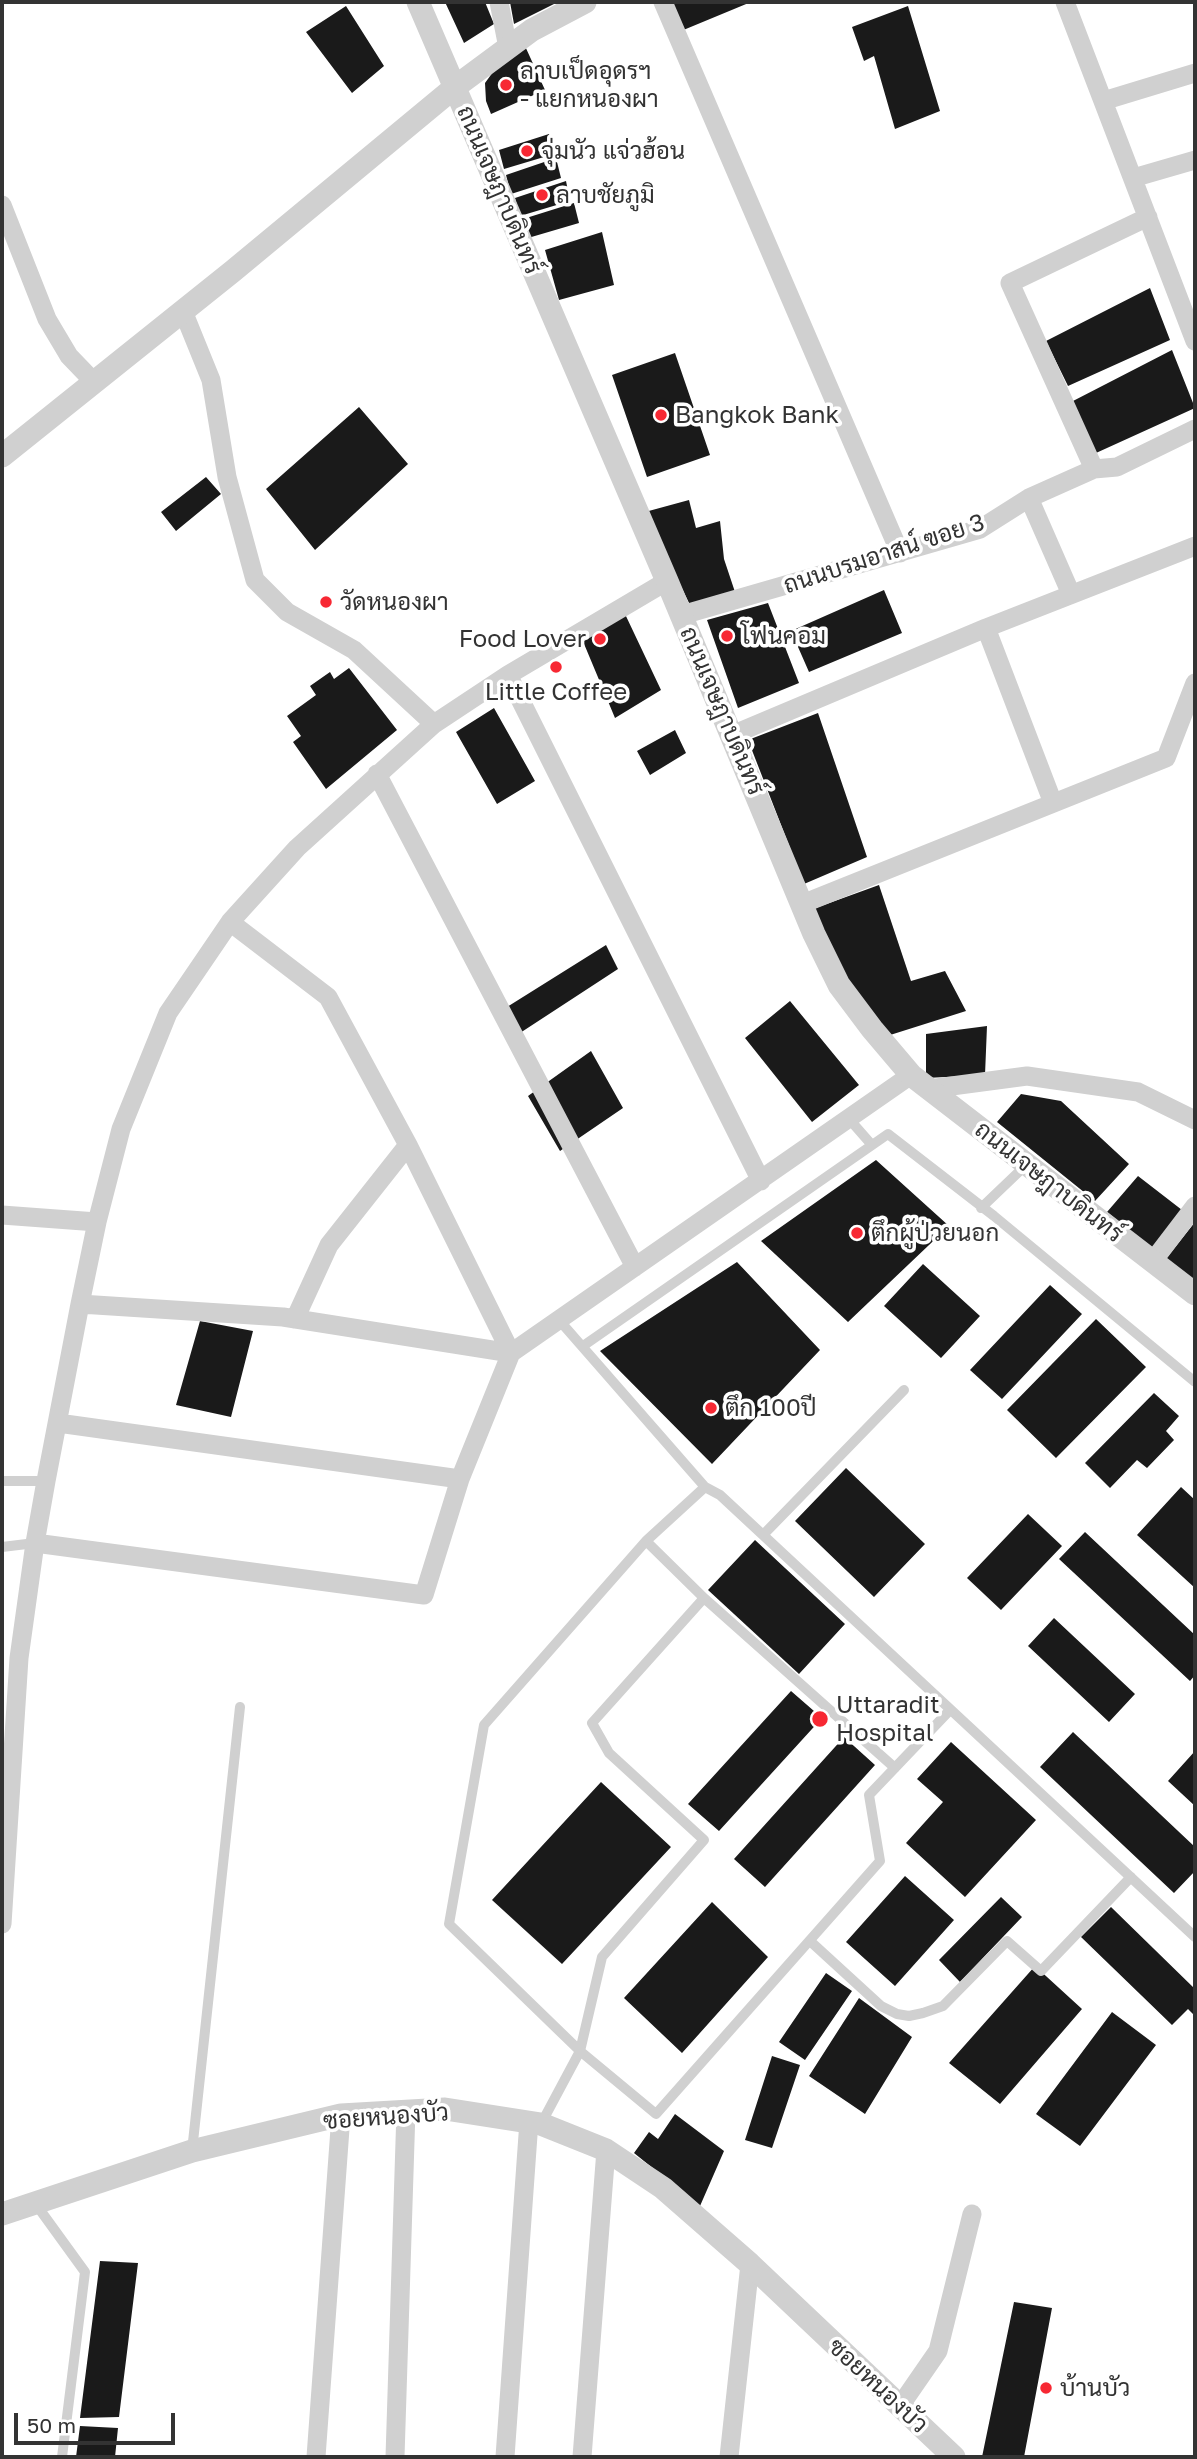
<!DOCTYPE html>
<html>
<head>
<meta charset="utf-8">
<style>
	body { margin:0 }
	#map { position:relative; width:1197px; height:2459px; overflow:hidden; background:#fff; font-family:"Golos Text",sans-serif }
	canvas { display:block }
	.frame { position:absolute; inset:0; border:4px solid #333; pointer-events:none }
	.scale { position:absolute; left:14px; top:2413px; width:161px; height:32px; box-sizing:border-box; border:4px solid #333; border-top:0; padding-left:9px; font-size:21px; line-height:24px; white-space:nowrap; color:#333; -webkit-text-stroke:5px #fff; paint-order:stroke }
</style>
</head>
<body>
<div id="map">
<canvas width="1197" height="2459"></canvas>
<div class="frame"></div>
<div class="scale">50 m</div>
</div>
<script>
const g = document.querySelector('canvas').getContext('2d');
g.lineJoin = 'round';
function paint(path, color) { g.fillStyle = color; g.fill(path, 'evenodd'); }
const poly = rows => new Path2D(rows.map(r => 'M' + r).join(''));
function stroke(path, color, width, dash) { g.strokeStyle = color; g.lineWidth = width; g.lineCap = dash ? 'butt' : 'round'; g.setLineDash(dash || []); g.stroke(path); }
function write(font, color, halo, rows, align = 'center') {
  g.font = font + ' "Golos Text",Sarabun,sans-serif'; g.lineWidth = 7; g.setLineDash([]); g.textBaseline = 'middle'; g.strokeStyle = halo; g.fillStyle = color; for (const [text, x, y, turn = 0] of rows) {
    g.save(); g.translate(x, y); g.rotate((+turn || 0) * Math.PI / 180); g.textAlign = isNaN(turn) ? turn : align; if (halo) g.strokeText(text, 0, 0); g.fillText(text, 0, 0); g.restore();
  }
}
const building = poly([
	[445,2,485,2,494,24,464,43],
	[510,2,558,2,514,24],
	[671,2,751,2,681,31],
	[346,6,384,66,352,93,306,32],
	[908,6,940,111,895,129,874,56,864,61,852,27],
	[525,46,545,90,491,114,486,101,485,83,501,61],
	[549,134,554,154,504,169,499,150],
	[556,158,561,178,511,194,506,175],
	[566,181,570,201,520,216,515,198],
	[574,203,579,223,528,238,523,219],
	[602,232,614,285,559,300,545,250],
	[1150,288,1170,340,1068,386,1046,341],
	[1172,350,1195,408,1096,453,1073,401],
	[675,353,710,455,647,477,612,375],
	[359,407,408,464,315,550,266,489],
	[206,477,221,494,176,531,161,512],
	[689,500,696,528,720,521,724,559,735,592,690,605,645,512],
	[884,590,902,633,809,672,791,631],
	[768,603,799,683,738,708,707,620],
	[625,614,661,690,615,718,582,639],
	[349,668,397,730,326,789,293,742,301,736,287,716,316,695,310,686,330,672,334,679],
	[494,708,535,781,497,804,456,732],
	[818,713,867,857,804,884,748,740],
	[675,730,686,753,650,775,637,751],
	[879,885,911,981,945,971,966,1011,887,1036,854,997,810,910],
	[606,945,618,969,520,1033,507,1007],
	[790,1001,859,1085,812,1122,745,1038],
	[987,1026,985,1075,926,1078,926,1034],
	[591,1051,623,1108,560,1151,528,1096],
	[1021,1094,1061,1101,1129,1164,1095,1201,997,1122],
	[876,1160,949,1226,848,1322,761,1241],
	[1138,1176,1182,1210,1153,1249,1107,1212],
	[1195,1222,1195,1283,1165,1260],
	[737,1262,820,1350,712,1464,600,1351],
	[923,1264,980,1316,941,1358,884,1306],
	[1050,1285,1082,1314,1002,1399,970,1370],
	[1096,1319,1146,1367,1056,1458,1007,1410],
	[200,1321,253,1331,231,1417,176,1405],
	[1154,1393,1179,1416,1166,1431,1174,1440,1147,1468,1137,1460,1110,1488,1085,1463],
	[846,1468,925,1544,874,1597,795,1521],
	[1181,1487,1195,1500,1195,1588,1137,1535],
	[1028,1514,1062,1546,1001,1610,967,1578],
	[1085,1532,1195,1635,1195,1675,1190,1681,1059,1559],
	[755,1540,845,1624,799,1674,708,1590],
	[1054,1618,1135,1694,1109,1722,1028,1646],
	[791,1691,822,1718,719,1831,688,1804],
	[1073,1732,1195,1847,1195,1871,1174,1893,1040,1767],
	[844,1737,875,1765,765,1887,734,1859],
	[951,1742,1036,1820,965,1897,906,1843,943,1802,917,1779],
	[1195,1751,1195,1806,1168,1781],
	[601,1782,671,1847,562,1964,492,1900],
	[905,1876,954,1920,895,1986,846,1942],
	[1001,1897,1022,1917,960,1982,939,1960],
	[712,1902,768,1957,682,2053,624,1998],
	[1111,1907,1195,1989,1195,2016,1188,2009,1172,2025,1081,1937],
	[1035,1966,1082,2009,1000,2104,949,2063],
	[826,1973,852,1991,805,2060,779,2042],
	[859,1998,912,2037,865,2114,809,2076],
	[1112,2012,1156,2045,1080,2146,1036,2114],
	[772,2056,800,2065,772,2148,745,2140],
	[675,2114,724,2151,700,2206,634,2153,649,2132,658,2139],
	[100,2261,138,2263,119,2417,80,2418],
	[1014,2302,1052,2308,1024,2457,982,2457],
	[80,2426,118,2428,115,2457,76,2457]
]);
const service = poly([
	[850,1120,871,1144],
	[981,1208,1026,1165],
	[559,1320,705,1487,720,1495,1195,1937],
	[583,1346,888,1134,994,1216,1195,1382],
	[2,1481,46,1481],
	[705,1487,646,1541,484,1725,449,1924,580,2051,656,2114,880,1861,869,1795,950,1710],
	[763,1535,904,1390],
	[646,1541,704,1598,895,1768],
	[2,1547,35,1543],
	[810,1941,881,2006,897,2014,909,2016,923,2013,943,2006,1007,1941,1041,1971,1131,1877],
	[541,2124,580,2051,602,1957,704,1840,609,1753,592,1723,704,1598],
	[192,2151,240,1707],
	[35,2203,85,2272,62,2457]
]);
const minor = poly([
	[499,2,508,48],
	[663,2,900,553],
	[1065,2,1195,341],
	[1103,101,1195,73],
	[1133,178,1195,160],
	[2,205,47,319,69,356,94,382],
	[183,311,211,380,227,477,255,580,287,612,354,650,434,724],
	[1094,469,1010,283,1148,217],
	[1029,498,1071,594],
	[682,615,980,529,1029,498,1094,469,1117,467,1195,429],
	[986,628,1053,803],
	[508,675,761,1181],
	[732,735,986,628,1195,546],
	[377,774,635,1267],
	[802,904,1166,758,1195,683],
	[230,922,328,997,408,1145,511,1353],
	[929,1089,1027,1076,1138,1092,1195,1120],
	[2,1215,97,1222],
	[1153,1261,1195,1206],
	[80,1304,283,1317,511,1353],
	[295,1319,329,1245,408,1145],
	[58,1423,460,1479],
	[35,1543,424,1595,460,1479,511,1353,911,1075],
	[2,1924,19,1658,35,1543,46,1481,80,1304,97,1222,121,1129,168,1013,230,922,297,848,434,724,508,675,667,581],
	[900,2406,938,2351,972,2214],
	[316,2457,341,2115],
	[395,2457,406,2110],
	[505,2457,529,2121],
	[582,2457,606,2150],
	[729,2457,750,2264]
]);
const tertiary = poly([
	[418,2,667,581,814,934,839,985,872,1029,911,1075,1195,1294],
	[2,456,233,271,455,87,532,30,585,2],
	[2,2214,192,2151,341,2115,445,2109,541,2124,606,2150,663,2188,750,2264,954,2457]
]);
const markers = [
	[506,85,7,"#f72833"],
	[527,151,7,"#f72833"],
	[542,195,7,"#f72833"],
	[661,415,7,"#f72833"],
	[326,602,7,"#f72833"],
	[727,636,7,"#f72833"],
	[600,639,7,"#f72833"],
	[556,667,7,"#f72833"],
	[857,1233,7,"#f72833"],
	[711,1408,7,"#f72833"],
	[820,1719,9,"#f72833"],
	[1046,2388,7,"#f72833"]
];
const poiNames = [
	["ลาบเป็ดอุดรฯ",520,71],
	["- แยกหนองผา",520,99],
	["จุ่มนัว แจ่วฮ้อน",541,151],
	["ลาบชัยภูมิ",556,195],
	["Bangkok Bank",675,415],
	["วัดหนองผา",340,602],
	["โฟนคอม",741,636],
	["Food Lover",586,639,"right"],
	["Little Coffee",556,692,"center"],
	["ตึกผู้ป่วยนอก",871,1233],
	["ตึก 100ปี",725,1408],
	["Uttaradit",836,1705],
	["Hospital",836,1733],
	["บ้านบัว",1060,2388]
];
const streetNames = [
	["ถนนเจษฎาบดินทร์",499,190,67],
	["ถนนบรมอาสน์ ฃอย 3",884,554,-18],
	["ถนนเจษฎาบดินทร์",722,711,67],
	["ถนนเจษฎาบดินทร์",1049,1182,38],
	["ซอยหนองบัว",386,2117,-4],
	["ซอยหนองบัว",878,2386,43]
];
paint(building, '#1a1a1a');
stroke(service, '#d0d0d0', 10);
stroke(minor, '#d0d0d0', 19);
stroke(tertiary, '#d0d0d0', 23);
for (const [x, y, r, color] of markers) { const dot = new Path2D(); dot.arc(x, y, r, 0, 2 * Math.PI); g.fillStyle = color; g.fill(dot); stroke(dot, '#fff', 2.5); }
write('24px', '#333', '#fff', poiNames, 'left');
write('24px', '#333', '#fff', streetNames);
</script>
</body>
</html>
